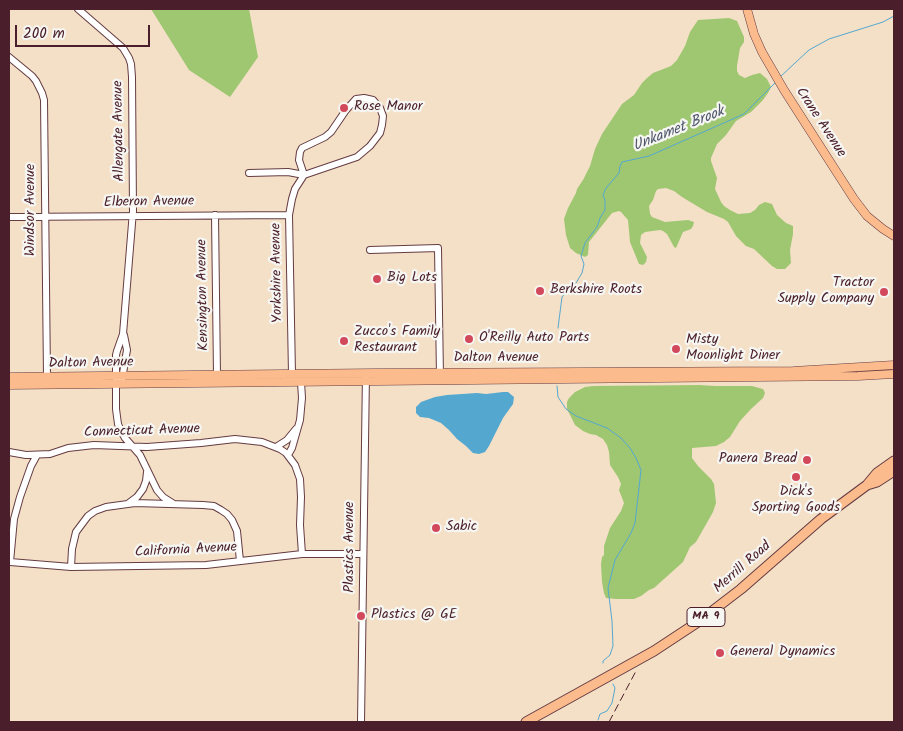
<!DOCTYPE html>
<html>
<head>
<meta charset="utf-8">
<style>
	body { margin:0 }
	#map { position:relative; width:903px; height:731px; overflow:hidden; background:#f4dfc7; font-family:Kalam,sans-serif }
	canvas { display:block }
	.frame { position:absolute; inset:0; border:10px solid #4a1f2b; pointer-events:none }
	.scale { position:absolute; left:15px; top:25px; width:135px; height:22px; box-sizing:border-box; border:2px solid #4a1f2b; border-top:0; padding-left:6px; font-size:15px; line-height:18px; white-space:nowrap; color:#4a1f2b; -webkit-text-stroke:4px #f6f6f2; paint-order:stroke }
</style>
</head>
<body>
<div id="map">
<canvas width="903" height="731"></canvas>
<div class="frame"></div>
<div class="scale">200 m</div>
</div>
<script>
const g = document.querySelector('canvas').getContext('2d');
g.lineJoin = 'round';
function paint(path, color) { g.fillStyle = color; g.fill(path, 'evenodd'); }
const poly = rows => new Path2D(rows.map(r => 'M' + r).join(''));
function stroke(path, color, width, dash) { g.strokeStyle = color; g.lineWidth = width; g.lineCap = dash ? 'butt' : 'round'; g.setLineDash(dash || []); g.stroke(path); }
function write(font, color, halo, rows, align = 'center') {
  g.font = font + ' Kalam,sans-serif'; g.lineWidth = 4.5; g.setLineDash([]); g.textBaseline = 'middle'; g.strokeStyle = halo; g.fillStyle = color; for (const [text, x, y, turn = 0] of rows) {
    g.save(); g.translate(x, y); g.rotate((+turn || 0) * Math.PI / 180); g.textAlign = isNaN(turn) ? turn : align; if (halo) g.strokeText(text, 0, 0); g.fillText(text, 0, 0); g.restore();
  }
}
const green = poly([
	[151,9,249,9,258,57,230,97,189,70],
	[729,18,737,21,744,37,744,42,740,48,737,66,737,71,739,75,745,78,752,75,760,73,767,79,771,87,768,93,763,100,751,112,736,121,726,135,717,144,711,158,711,161,717,178,715,189,721,202,724,206,730,210,738,214,750,213,755,210,759,205,765,202,772,204,777,215,786,223,793,226,793,234,790,250,791,263,785,269,777,269,772,266,754,249,746,246,736,236,728,222,724,219,707,212,682,197,674,191,666,188,658,189,656,191,653,200,649,206,650,214,652,217,665,222,688,220,694,222,693,226,691,229,683,232,676,248,674,247,667,234,663,231,660,230,645,232,641,235,640,243,647,257,646,262,643,265,639,264,630,242,628,220,621,212,619,211,612,213,589,242,588,255,585,257,576,253,570,248,566,235,564,219,568,208,576,193,577,189,583,180,590,166,595,149,602,134,622,104,634,95,642,83,647,78,653,73,671,66,677,60,685,46,690,32,698,20],
	[699,385,715,386,752,386,763,389,765,393,763,398,751,409,740,421,730,437,724,442,716,446,692,448,692,458,698,466,711,479,714,484,716,503,713,512,696,542,690,547,683,562,654,588,649,590,641,596,634,599,616,599,606,598,604,593,602,582,601,564,602,557,604,555,604,546,610,528,621,511,624,503,619,490,621,484,618,477,610,465,609,452,607,445,603,439,596,435,590,434,583,431,575,425,567,409,567,402,569,398,575,392,585,387,593,386]
]);
const water = poly([
	[503,392,508,392,514,397,513,404,503,418,489,446,485,452,479,454,473,453,466,446,457,439,449,430,441,423,429,418,420,417,416,413,416,407,421,402,435,397,447,395,477,393,486,394]
]);
const stream = poly([
	[780,77,809,50,829,39,883,22,894,16],
	[558,328,562,297,566,292,576,283,582,273,584,264,581,256,585,243,597,227,600,218,605,210,605,200,603,195,606,188,619,173,620,166,622,162,649,156,744,114,776,82],
	[557,386,558,397,566,409,576,416,607,428,621,438,630,448,636,458,641,470,635,523,631,533,615,560,608,588,612,621,613,646,610,655,603,661,603,663],
	[598,720,600,714,607,711,612,703,615,688,613,684]
]);
const minor = poly([
	[78,9,123,48,129,58,131,64,132,77,133,211,123,334,117,351,116,355,116,409,118,424,121,431,125,438,140,455,157,490,163,497,174,504],
	[9,57,32,76,36,81,42,93,44,100,47,377],
	[249,173,288,172,304,175,299,160,300,152,302,148,325,137,331,132,346,110,356,99,364,98,373,100,380,108,383,116,382,125,380,133,370,146,357,157,304,175,295,189,292,199,289,215,292,374],
	[215,215,217,375],
	[9,217,289,215],
	[370,250,438,248,440,377],
	[122,379,127,350,124,335],
	[276,447,287,440,296,429],
	[9,452,26,455,50,454,68,448,94,445,147,447,201,443,235,439,262,442,280,449,286,453,295,465,300,479,301,497,300,525,302,554],
	[37,455,31,466,20,497,14,519,10,562,71,567,206,565,302,554,363,554],
	[288,455,292,448,300,420,302,398,301,382],
	[129,503,137,497,143,489,146,481,147,472],
	[71,567,72,549,76,532,88,516,95,511,106,507,135,503,203,505,214,506,221,510,227,514,232,520,237,531,240,561],
	[361,722,366,373]
]);
const major = poly([
	[747,9,754,34,762,52,784,90,834,168,854,199,867,216,883,229,894,236],
	[9,377,374,373,793,371,894,365],
	[9,385,657,378,858,376,894,374]
]);
const highway = poly([
	[867,485,877,482,894,471],
	[526,722,654,651,698,622,741,589,821,519,867,485,877,473,894,461]
]);
const rail = poly([
	[609,722,636,671]
]);
const markers = [
	[344,108,5,"#d1495b"],
	[377,279,5,"#d1495b"],
	[540,291,5,"#d1495b"],
	[884,292,5,"#d1495b"],
	[469,339,5,"#d1495b"],
	[344,341,5,"#d1495b"],
	[676,349,5,"#d1495b"],
	[807,460,5,"#d1495b"],
	[796,477,5,"#d1495b"],
	[436,528,5,"#d1495b"],
	[361,616,5,"#d1495b"],
	[720,653,5,"#d1495b"]
];
const shields = [
	[706,617,38]
];
const shieldNames = [
	["MA 9",706,617]
];
const poiNames = [
	["Rose Manor",354,108],
	["Big Lots",387,279],
	["Tractor",874,284,"right"],
	["Supply Company",874,300,"right"],
	["Berkshire Roots",550,291],
	["Zucco's Family",354,333],
	["Restaurant",354,349],
	["O'Reilly Auto Parts",479,339],
	["Misty",686,341],
	["Moonlight Diner",686,357],
	["Panera Bread",797,460,"right"],
	["Dick's",796,493,"center"],
	["Sporting Goods",796,509,"center"],
	["Sabic",446,528],
	["Plastics @ GE",371,616],
	["General Dynamics",730,653]
];
const streetNames = [
	["Crane Avenue",820,123,57],
	["Allengate Avenue",120,131,-91],
	["Elberon Avenue",149,203,-1],
	["Windsor Avenue",32,210,-90],
	["Yorkshire Avenue",278,273,-91],
	["Kensington Avenue",204,295,-91],
	["Dalton Avenue",496,359],
	["Dalton Avenue",91,364,-1],
	["Connecticut Avenue",142,432,-2],
	["Plastics Avenue",351,547,-90],
	["California Avenue",186,551,-3],
	["Merrill Road",743,568,-41]
];
const waterNames = [
	["Unkamet Brook",679,130,-22]
];
paint(green, '#9fc772');
paint(water, '#54a8d0');
stroke(stream, '#54a8d0', 1);
stroke(minor, '#643c42', 8);
stroke(major, '#643c42', 9);
stroke(highway, '#643c42', 11);
stroke(minor, '#fff', 6);
stroke(major, '#fbbb8d', 8);
stroke(highway, '#fbbb8d', 9);
stroke(rail, '#4a1f2b', 1, [8, 4]);
for (const [x, y, r, color] of markers) { const dot = new Path2D(); dot.arc(x, y, r, 0, 2 * Math.PI); g.fillStyle = color; g.fill(dot); stroke(dot, '#f6f6f2', 2); }
for (const [x, y, w] of shields) { const box = new Path2D(); box.roundRect(x - w / 2, y - 9.5, w, 19, 4); g.fillStyle = '#f6f6f2'; g.fill(box); stroke(box, '#4a1f2b', 1); }
write('bold 12px', '#4a1f2b', null, shieldNames);
write('14px', '#4a1f2b', '#f6f6f2', poiNames, 'left');
write('14px', '#4a1f2b', '#f6f6f2', streetNames);
write('italic 15px', '#4e566d', '#f6f6f2', waterNames);
</script>
</body>
</html>
